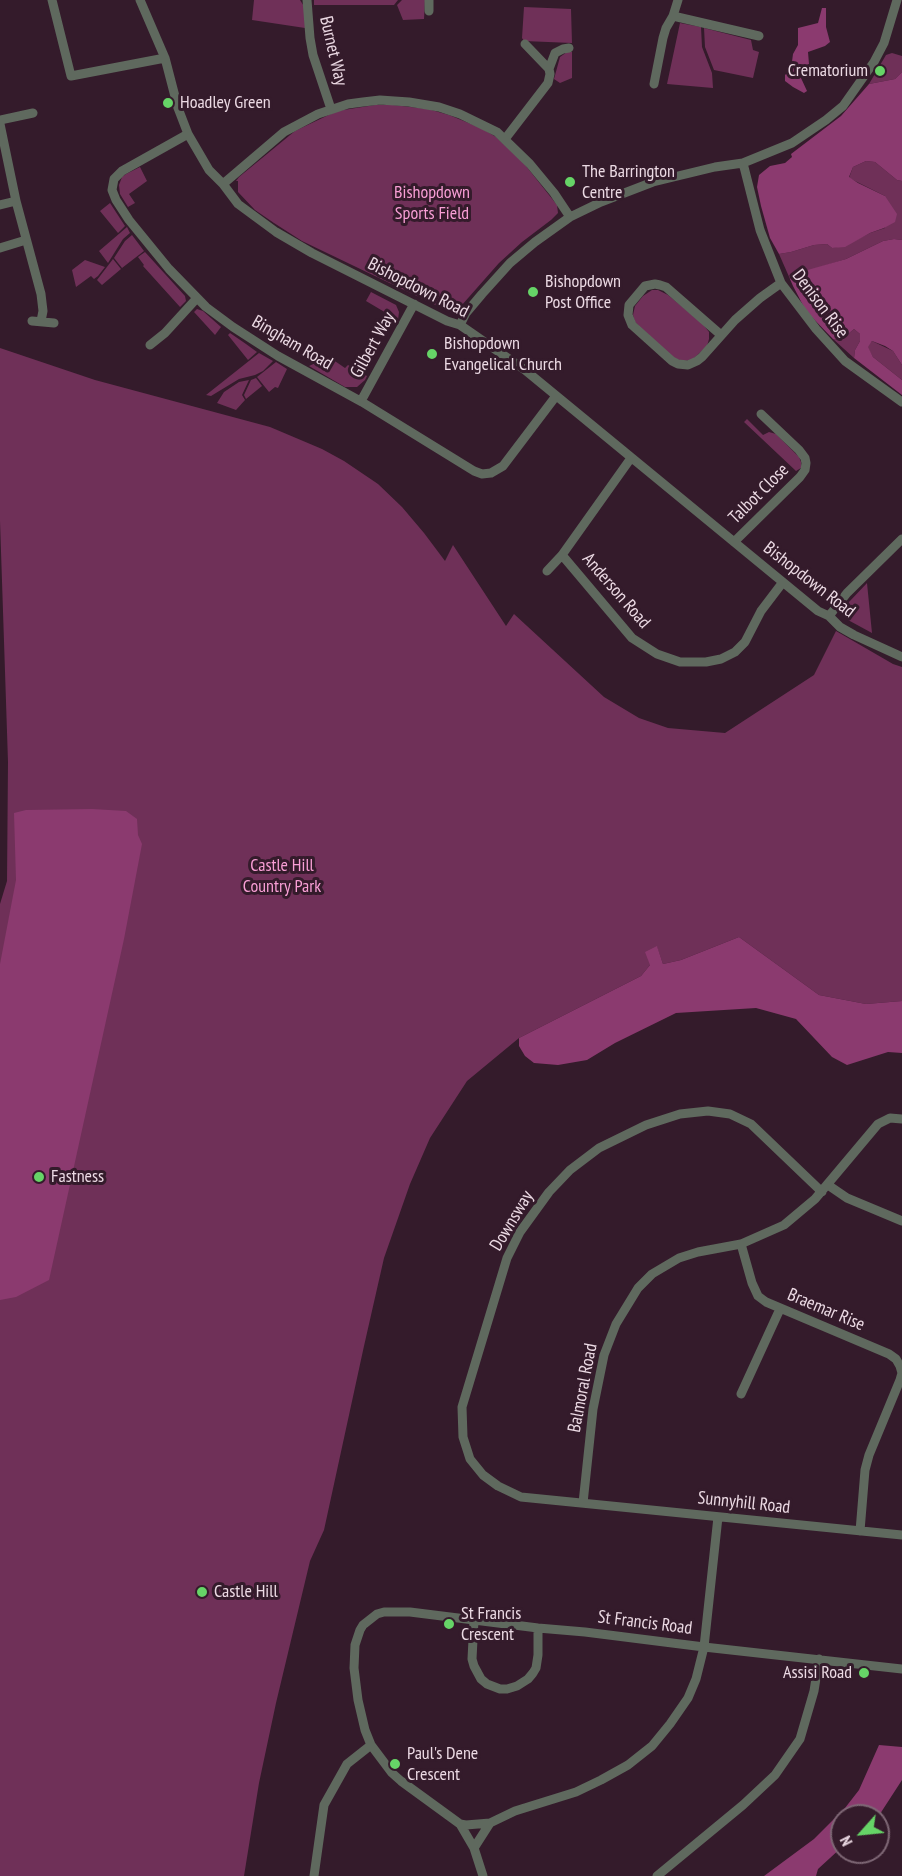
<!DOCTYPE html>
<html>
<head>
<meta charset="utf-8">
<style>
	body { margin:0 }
	#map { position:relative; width:902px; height:1876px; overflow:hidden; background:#341b2b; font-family:"PT Sans Narrow",sans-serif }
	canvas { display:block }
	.north { position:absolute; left:830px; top:1804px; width:60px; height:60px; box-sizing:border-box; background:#341b2b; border:2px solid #7e6775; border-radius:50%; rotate:243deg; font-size:16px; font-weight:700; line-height:24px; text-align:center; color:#ecdae4 }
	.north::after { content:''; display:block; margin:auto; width:21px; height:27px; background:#66d467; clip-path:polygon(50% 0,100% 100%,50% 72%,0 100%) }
</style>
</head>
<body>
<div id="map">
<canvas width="902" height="1876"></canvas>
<div class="north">N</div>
</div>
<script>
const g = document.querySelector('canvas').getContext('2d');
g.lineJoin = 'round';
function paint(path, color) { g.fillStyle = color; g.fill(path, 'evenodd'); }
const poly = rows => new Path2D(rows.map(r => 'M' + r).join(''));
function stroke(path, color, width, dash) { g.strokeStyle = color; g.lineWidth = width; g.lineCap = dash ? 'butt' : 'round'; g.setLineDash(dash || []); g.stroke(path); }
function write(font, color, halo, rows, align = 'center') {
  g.font = font + ' "PT Sans Narrow",sans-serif'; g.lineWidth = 6; g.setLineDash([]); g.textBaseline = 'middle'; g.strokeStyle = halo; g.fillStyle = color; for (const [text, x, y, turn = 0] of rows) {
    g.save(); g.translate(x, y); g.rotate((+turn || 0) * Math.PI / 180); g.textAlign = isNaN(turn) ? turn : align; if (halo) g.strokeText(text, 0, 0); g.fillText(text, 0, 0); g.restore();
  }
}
const green = poly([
	[254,0,300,0,305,8,305,28,252,20],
	[314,0,398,0,394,5,314,5],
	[402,0,425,0,424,19,403,20,397,5],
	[524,7,571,9,572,43,524,41,522,38],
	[680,23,701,27,702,47,712,73,713,88,667,84],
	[704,28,751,40,753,50,759,52,753,78,714,70,705,47],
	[567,52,572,52,572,78,560,83,554,79,560,57],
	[892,53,902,56,902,72,895,79,869,84,886,55],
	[375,105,393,105,428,109,449,115,481,128,496,137,522,161,557,205,558,213,551,220,522,242,499,263,454,314,302,241,274,223,255,210,238,192,238,181,236,181,239,177,295,131,337,111],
	[866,161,875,162,897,180,902,181,902,240,894,239,883,241,846,259,798,274,790,279,779,254,791,252,814,245,827,244,832,248,844,246,870,233,885,228,885,196,849,178,853,167],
	[140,167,147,181,129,194,135,203,128,207,120,194,119,185,122,177,126,174],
	[110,203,125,226,118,233,100,211],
	[127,227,130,233,123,239,108,263,99,251],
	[132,235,144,251,122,268,114,258,125,241],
	[145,252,185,296,186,301,180,307,143,266,144,265,138,257],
	[113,259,121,269,102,285,97,280],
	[85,260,105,267,98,276,94,279,91,276,76,287,72,270],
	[652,290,658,290,668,295,702,323,709,332,709,339,707,346,692,360,683,361,673,358,635,322,633,315,635,306,643,296],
	[371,292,396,305,399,312,398,320,366,301],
	[197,309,203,311,221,327,215,335,194,312],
	[854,329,860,334,860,341,855,350,854,358,833,339,841,340],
	[230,333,246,344,257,352,248,360,228,335],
	[872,341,893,351,902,365,902,380,873,357,867,347],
	[0,348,95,380,270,427,322,449,344,461,378,484,402,507,424,533,445,561,453,545,506,626,514,614,604,697,639,718,668,728,725,733,814,675,836,631,893,664,902,667,902,1001,866,1004,819,995,739,937,681,960,663,964,657,947,650,965,641,976,519,1038,467,1081,430,1138,410,1184,384,1258,364,1346,324,1530,310,1561,276,1703,259,1783,244,1876,0,1876,0,904,7,881,8,762,0,521],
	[259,353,273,361,263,371,255,375,239,379,211,396,206,395],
	[329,357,345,368,348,365,367,376,365,380,357,387,345,387,309,366],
	[276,362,287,369,278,388,275,387,269,392,257,377],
	[256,378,262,386,246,399,244,395,251,380],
	[249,380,242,395,245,400,236,410,217,403,224,392,239,382],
	[747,419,763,435,769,432,776,434,799,457,801,462,801,468,796,471,744,422],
	[867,583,872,633,848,620,845,614,846,606,849,602]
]);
const forest = poly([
	[822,8,826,8,826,27,830,42,825,46,808,52,809,64,804,70,801,78,807,91,804,93,793,87,785,81,785,75,791,69,793,54,798,45,798,28,818,23],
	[902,72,902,181,897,180,875,162,866,161,853,167,849,177,858,183,885,196,897,214,895,222,884,228,870,233,845,247,832,248,827,244,814,245,791,252,779,254,770,238,761,206,757,187,759,175,770,166,785,163,792,157,791,154,841,116,869,84,895,79],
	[894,239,902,240,902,365,893,351,885,346,872,341,868,347,873,357,902,380,902,395,854,358,855,350,860,341,860,334,854,329,841,340,833,339,806,311,793,286,790,279,804,271,846,259,883,241],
	[92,809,126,811,137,819,138,835,142,844,124,939,49,1280,16,1297,0,1300,0,964,16,880,14,813,26,810],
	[739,937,819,995,866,1004,902,1001,902,1053,888,1052,847,1065,832,1057,796,1019,756,1008,676,1013,615,1043,587,1060,558,1065,534,1063,525,1056,519,1046,519,1038,641,976,650,965,645,952,657,946,663,964,681,960],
	[879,1745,902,1747,902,1780,878,1817,878,1816,842,1816,842,1847,818,1869,816,1876,764,1876,814,1839,845,1808,859,1790]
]);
const minor = poly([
	[52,0,71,76,165,58],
	[140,0,165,58,178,108,188,134,209,170,223,184,238,204,276,232,312,253,447,321,460,325,525,370,818,611,829,616,840,627,854,635,902,657],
	[307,0,310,38,313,55,331,109],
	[429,0,429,11],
	[673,16,759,36],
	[549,69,555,53,563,49,569,48],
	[654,84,663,38,666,28,673,16,678,0],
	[0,120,33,113],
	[0,124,16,201,41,294,43,311,41,321],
	[188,134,122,171,114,179,112,190,116,200,129,220,169,269,206,307,233,327,278,356,362,402,474,471,482,474,491,473,503,466,556,396],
	[505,139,548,83,550,74,549,69,525,44],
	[743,163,760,230,781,283,816,329,845,361,902,402],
	[223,184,284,132,318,114,348,104,363,102,380,100,409,102,439,107,460,114,497,132,530,164,554,193,570,217],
	[0,205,16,201],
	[0,248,26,240],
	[32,321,54,323],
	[460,325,466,313,482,294,510,263,535,242,570,217,601,202,653,182,715,167,743,163,792,143,826,120,843,106,874,62,884,43,897,0],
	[721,335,666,287,660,285,655,284,645,286,629,305,628,315,632,325,672,361,678,364,688,365,697,361,702,357,735,320,760,298,781,283],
	[150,345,165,333,197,298],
	[361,401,414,304],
	[734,542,800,477,805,470,806,463,805,458,799,450,761,414],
	[562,555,632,638,657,654,680,662,706,662,721,659,735,652,745,642,761,611,783,582],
	[547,571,562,555,631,458],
	[829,616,847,593,902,539],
	[828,1185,847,1198,902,1221],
	[822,1192,751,1124,730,1114,708,1111,680,1114,646,1125,599,1148,570,1170,549,1192,520,1232,507,1258,462,1407,463,1437,470,1459,483,1475,498,1486,521,1497,902,1535],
	[741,1244,752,1283,758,1296,766,1302,889,1354,896,1359,900,1366,902,1373,900,1380,869,1455,865,1470,860,1531],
	[741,1394,780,1309],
	[583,1503,593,1409,604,1355,616,1324,638,1288,652,1274,679,1258,698,1252,741,1244,784,1225,815,1199,878,1124,890,1118,902,1119],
	[718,1517,704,1647,696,1679,688,1698,670,1724,652,1746,628,1765,601,1780,576,1792,515,1811,490,1823,466,1825,460,1824,401,1781,392,1773,371,1745,365,1730,358,1700,354,1668,355,1645,360,1630,363,1625,377,1614,384,1612,410,1612,538,1628,585,1632,704,1647,902,1669],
	[474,1620,472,1659,474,1666,481,1679,487,1684,500,1689,507,1689,517,1686,528,1679,533,1673,536,1668,538,1655,538,1628],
	[460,1824,474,1848,483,1876],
	[474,1848,490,1823],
	[314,1876,324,1805,347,1764,371,1745],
	[657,1876,743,1805,775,1775,800,1739,814,1691,819,1659]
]);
const markers = [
	[880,71,6,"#66d467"],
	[168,103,6,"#66d467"],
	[570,182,6,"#66d467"],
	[533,292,6,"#66d467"],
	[432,354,6,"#66d467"],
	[39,1177,6,"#66d467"],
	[202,1592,6,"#66d467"],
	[449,1624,6,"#66d467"],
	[864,1673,6,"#66d467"],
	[395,1764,6,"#66d467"]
];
const streetNames = [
	["Burnet Way",333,51,77],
	["Bishopdown Road",418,288,27],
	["Denison Rise",820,304,53],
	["Bingham Road",292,343,30],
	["Gilbert Way",373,345,-61],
	["Talbot Close",759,494,-45],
	["Bishopdown Road",809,580,38],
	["Anderson Road",616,591,49],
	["Downsway",512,1221,-59],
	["Braemar Rise",826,1310,23],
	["Balmoral Road",583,1388,-79],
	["Sunnyhill Road",744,1503,6],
	["St Francis Road",645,1623,7]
];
const poiNames = [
	["Crematorium",868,71,"right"],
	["Hoadley Green",180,103],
	["The Barrington",582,172],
	["Centre",582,193],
	["Bishopdown",545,282],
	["Post Office",545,303],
	["Bishopdown",444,344],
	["Evangelical Church",444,365],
	["Fastness",51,1177],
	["Castle Hill",214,1592],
	["St Francis",461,1614],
	["Crescent",461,1635],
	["Assisi Road",852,1673,"right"],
	["Paul's Dene",407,1754],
	["Crescent",407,1775]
];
const parkNames = [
	["Bishopdown",432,193],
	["Sports Field",432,214],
	["Castle Hill",282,866],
	["Country Park",282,887]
];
paint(green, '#6f3058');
paint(forest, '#8b3a6f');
stroke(minor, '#5f695e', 9);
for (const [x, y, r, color] of markers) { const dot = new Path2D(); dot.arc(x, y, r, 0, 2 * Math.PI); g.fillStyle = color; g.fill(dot); stroke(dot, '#341b2b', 2); }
write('18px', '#ecdae4', '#341b2b', streetNames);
write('18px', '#ecdae4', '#341b2b', poiNames, 'left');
write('18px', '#f89ed5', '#341b2b', parkNames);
</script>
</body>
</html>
